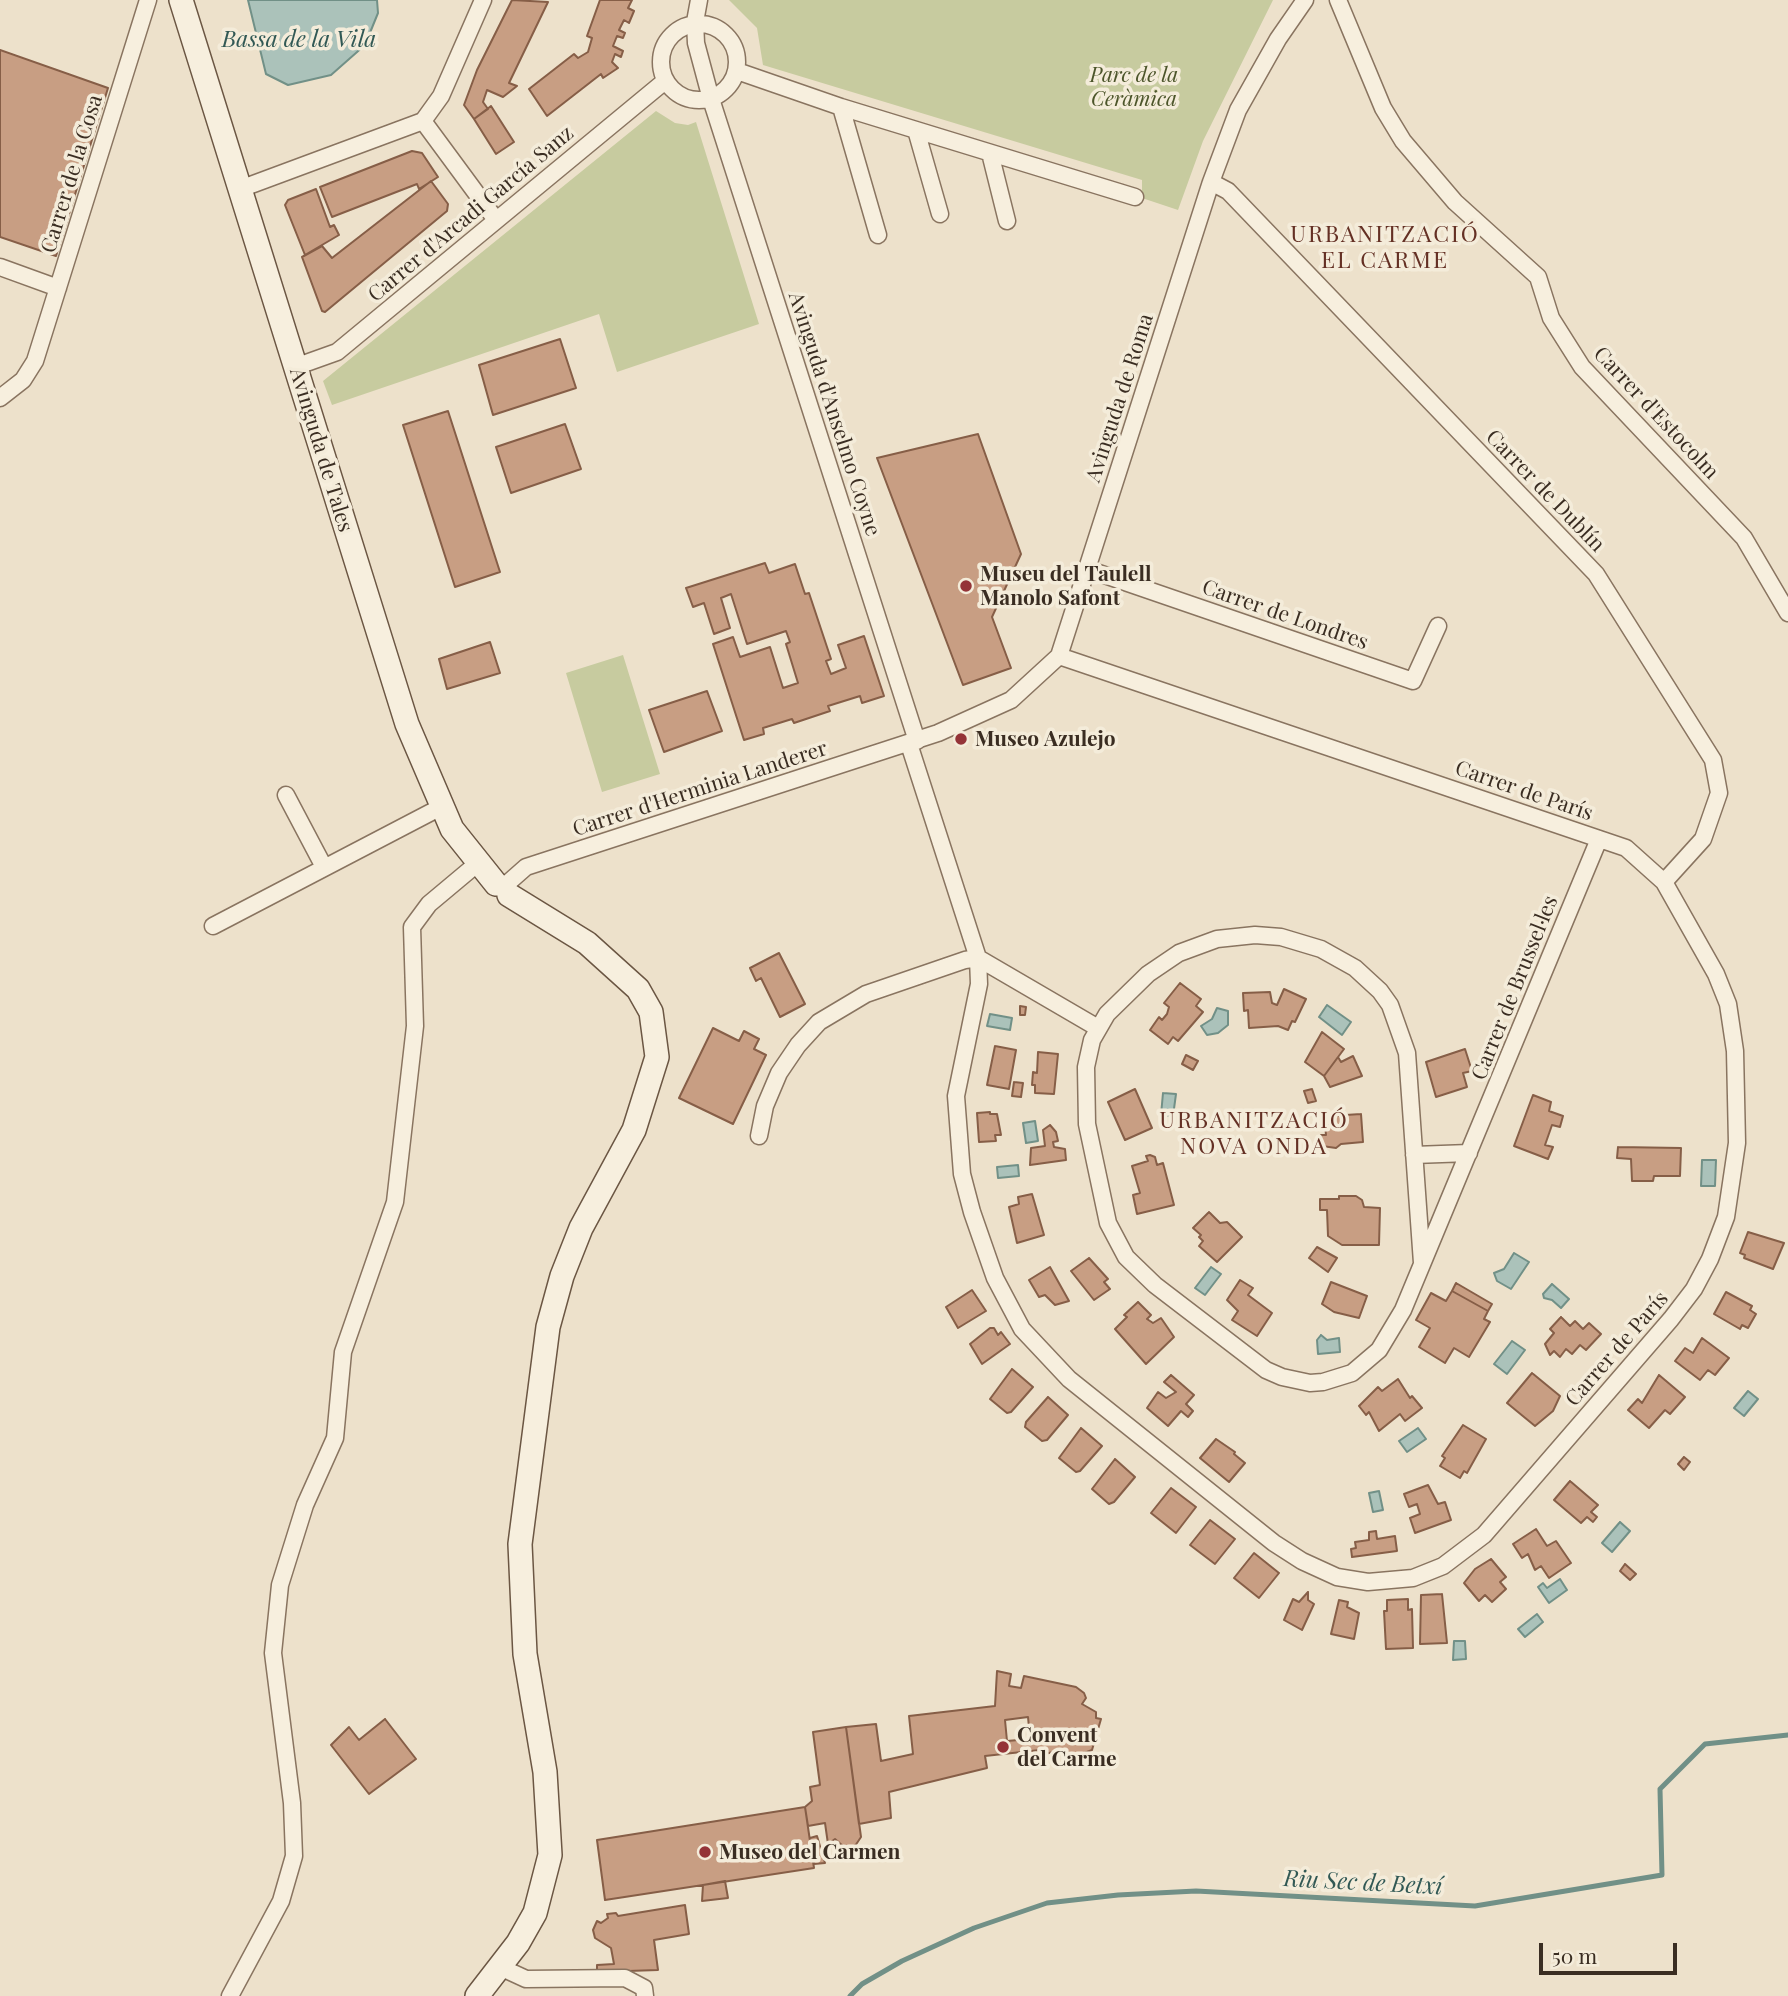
<!DOCTYPE html>
<html>
<head>
<meta charset="utf-8">
<style>
	body { margin:0 }
	#map { position:relative; width:1788px; height:1996px; overflow:hidden; background:#ede1cb; font-family:"Playfair Display",serif }
	canvas { display:block }
	.scale { position:absolute; left:1539px; top:1943px; width:138px; height:32px; box-sizing:border-box; border:4px solid #3a2d22; border-top:0; padding-left:9px; font-size:21px; line-height:24px; white-space:nowrap; color:#3a2d22; -webkit-text-stroke:5px #f4ecda; paint-order:stroke }
</style>
</head>
<body>
<div id="map">
<canvas width="1788" height="1996"></canvas>
<div class="scale">50 m</div>
</div>
<script>
const g = document.querySelector('canvas').getContext('2d');
g.lineJoin = 'round';
function paint(path, color) { g.fillStyle = color; g.fill(path, 'evenodd'); }
const poly = rows => new Path2D(rows.map(r => 'M' + r).join(''));
function stroke(path, color, width, dash) { g.strokeStyle = color; g.lineWidth = width; g.lineCap = dash ? 'butt' : 'round'; g.setLineDash(dash || []); g.stroke(path); }
function write(font, color, halo, rows, align = 'center') {
  g.font = font + ' "Playfair Display",serif'; g.lineWidth = 7; g.setLineDash([]); g.textBaseline = 'middle'; g.strokeStyle = halo; g.fillStyle = color; for (const [text, x, y, turn = 0] of rows) {
    g.save(); g.translate(x, y); g.rotate((+turn || 0) * Math.PI / 180); g.textAlign = isNaN(turn) ? turn : align; if (halo) g.strokeText(text, 0, 0); g.fillText(text, 0, 0); g.restore();
  }
}
const green = poly([
	[729,0,1273,0,1203,141,1178,210,1142,198,1142,180,763,65,757,28],
	[656,111,675,123,688,125,696,122,759,324,617,372,599,314,332,405,323,381],
	[623,655,660,774,602,792,566,673]
]);
const water = poly([
	[248,0,377,0,378,13,365,45,331,75,288,85,266,74,248,0],
	[1327,1005,1351,1022,1342,1035,1319,1017,1327,1005],
	[1217,1008,1228,1011,1228,1025,1218,1033,1207,1035,1201,1026,1212,1019,1217,1008],
	[990,1014,1012,1018,1010,1030,987,1026,990,1014],
	[1163,1093,1176,1094,1173,1116,1161,1115,1163,1093],
	[1035,1121,1038,1141,1026,1143,1023,1123,1035,1121],
	[1702,1160,1716,1160,1715,1186,1701,1186,1702,1160],
	[1018,1165,1019,1176,998,1178,997,1167,1018,1165],
	[1514,1253,1529,1262,1511,1289,1497,1281,1494,1273,1504,1269,1514,1253],
	[1211,1267,1221,1274,1205,1295,1195,1288,1211,1267],
	[1552,1284,1569,1299,1561,1308,1552,1300,1544,1298,1543,1294,1552,1284],
	[1321,1335,1327,1340,1339,1338,1340,1352,1318,1354,1317,1340,1321,1335],
	[1512,1341,1525,1350,1507,1374,1494,1364,1512,1341],
	[1748,1391,1758,1399,1744,1416,1734,1408,1748,1391],
	[1418,1428,1426,1439,1407,1452,1399,1441,1418,1428],
	[1379,1491,1383,1510,1373,1512,1369,1493,1379,1491],
	[1620,1522,1630,1531,1612,1552,1602,1543,1620,1522],
	[1560,1579,1567,1590,1549,1603,1538,1587,1543,1583,1547,1588,1560,1579],
	[1537,1614,1543,1622,1525,1637,1518,1629,1537,1614],
	[1454,1641,1465,1641,1466,1659,1453,1660,1454,1641]
]);
const stream = poly([
	[850,1996,862,1984,902,1961,974,1928,1047,1903,1118,1895,1196,1891,1475,1906,1662,1875,1660,1789,1705,1744,1788,1735]
]);
const building = poly([
	[512,0,548,2,509,83,517,86,503,97,487,90,483,102,488,109,474,119,464,105,477,70,512,0],
	[600,0,632,0,628,8,634,11,629,23,624,20,619,30,625,33,623,38,617,36,613,46,623,51,621,57,615,54,612,62,618,68,603,78,601,74,547,116,529,89,574,54,578,58,588,52,592,38,587,36,600,0],
	[0,50,108,88,56,256,0,237,0,50],
	[491,106,514,142,496,154,474,119,491,106],
	[412,151,422,153,438,177,419,189,417,184,332,217,320,187,412,151],
	[431,181,448,204,447,211,325,312,322,311,302,257,322,246,332,258,431,181],
	[316,189,330,227,334,225,339,235,305,255,285,205,288,200,316,189],
	[560,339,576,388,493,415,479,365,560,339],
	[448,411,500,572,455,587,403,425,448,411],
	[565,424,581,469,511,493,496,447,565,424],
	[978,434,1021,554,992,617,1011,668,963,685,877,458,978,434],
	[765,563,769,573,795,564,805,594,809,593,831,659,826,661,831,674,846,668,838,645,864,636,884,696,862,703,860,696,828,706,830,711,794,723,792,719,763,728,764,734,744,740,713,644,733,637,740,657,770,647,783,688,798,683,786,644,790,642,786,631,747,644,731,594,721,598,730,628,714,634,704,603,693,607,686,588,765,563],
	[490,642,500,673,447,689,439,659,490,642],
	[707,691,722,731,664,752,649,710,707,691],
	[779,953,805,1004,780,1017,761,978,756,981,750,968,779,953],
	[1180,983,1201,999,1196,1006,1203,1012,1178,1041,1173,1037,1168,1044,1150,1030,1159,1017,1162,1020,1167,1014,1169,1007,1164,1003,1180,983],
	[1284,989,1306,999,1295,1022,1292,1021,1288,1030,1278,1026,1249,1028,1248,1010,1244,1011,1243,993,1270,992,1272,1003,1277,1005,1284,989],
	[1020,1006,1026,1007,1025,1015,1020,1015,1020,1006],
	[713,1028,739,1041,744,1031,759,1039,754,1049,766,1055,733,1124,679,1098,713,1028],
	[1322,1032,1344,1049,1324,1076,1305,1062,1322,1032],
	[995,1046,1016,1050,1009,1089,987,1085,995,1046],
	[1465,1049,1472,1071,1463,1073,1467,1087,1436,1097,1426,1062,1465,1049],
	[1038,1052,1058,1054,1054,1094,1035,1093,1035,1085,1032,1085,1033,1072,1037,1073,1038,1052],
	[1186,1055,1198,1061,1193,1070,1182,1064,1186,1055],
	[1353,1056,1362,1076,1330,1087,1324,1076,1338,1057,1341,1062,1353,1056],
	[1014,1082,1023,1083,1021,1097,1012,1096,1014,1082],
	[1135,1089,1152,1128,1125,1140,1108,1102,1135,1089],
	[1312,1089,1316,1101,1308,1103,1304,1091,1312,1089],
	[1533,1095,1551,1102,1549,1111,1563,1116,1560,1127,1552,1125,1545,1145,1553,1147,1548,1159,1514,1146,1533,1095],
	[990,1112,990,1114,997,1114,1001,1135,995,1135,996,1141,979,1142,977,1113,990,1112],
	[1361,1114,1363,1142,1341,1144,1336,1148,1322,1146,1321,1135,1326,1135,1325,1125,1330,1125,1330,1116,1361,1114],
	[1050,1125,1056,1132,1058,1141,1053,1142,1054,1147,1065,1149,1066,1160,1030,1165,1031,1148,1045,1146,1043,1130,1050,1125],
	[1618,1147,1681,1148,1680,1176,1654,1176,1653,1181,1632,1181,1631,1159,1617,1158,1618,1147],
	[1150,1155,1155,1157,1157,1165,1163,1163,1174,1205,1137,1214,1133,1195,1140,1193,1132,1166,1148,1161,1146,1156,1150,1155],
	[1032,1194,1044,1235,1017,1243,1009,1207,1019,1204,1018,1197,1032,1194],
	[1339,1196,1356,1196,1362,1200,1364,1207,1380,1208,1379,1245,1342,1245,1328,1236,1327,1210,1320,1210,1320,1199,1339,1199,1339,1196],
	[1209,1212,1220,1223,1227,1222,1242,1237,1217,1262,1199,1246,1203,1241,1199,1237,1201,1235,1193,1228,1209,1212],
	[1748,1232,1784,1243,1773,1269,1744,1258,1745,1255,1740,1253,1748,1232],
	[1317,1247,1337,1258,1328,1272,1309,1258,1317,1247],
	[1089,1258,1108,1279,1104,1282,1110,1289,1094,1300,1071,1271,1089,1258],
	[1050,1267,1069,1301,1055,1305,1045,1295,1039,1297,1029,1280,1050,1267],
	[1240,1280,1253,1288,1248,1295,1272,1313,1257,1336,1232,1320,1238,1311,1227,1300,1240,1280],
	[1331,1282,1367,1296,1359,1318,1334,1312,1322,1304,1331,1282],
	[1456,1283,1492,1304,1488,1311,1452,1291,1456,1283],
	[972,1290,986,1311,958,1328,946,1307,972,1290],
	[1452,1291,1488,1311,1484,1319,1490,1322,1469,1357,1454,1348,1445,1363,1419,1347,1430,1328,1416,1320,1431,1293,1446,1301,1452,1291],
	[1726,1292,1752,1306,1750,1310,1756,1314,1748,1328,1742,1325,1740,1329,1714,1314,1726,1292],
	[1138,1302,1151,1315,1147,1319,1153,1323,1161,1318,1174,1337,1146,1364,1115,1329,1127,1317,1124,1315,1138,1302],
	[1561,1317,1570,1326,1575,1321,1583,1329,1589,1323,1601,1334,1586,1350,1580,1345,1572,1354,1566,1349,1560,1357,1554,1351,1550,1355,1545,1344,1554,1333,1550,1329,1561,1317],
	[990,1328,994,1328,998,1335,1001,1332,1010,1344,982,1364,970,1344,990,1328],
	[1702,1338,1729,1358,1715,1375,1708,1370,1700,1380,1675,1361,1685,1348,1693,1353,1702,1338],
	[1012,1369,1033,1387,1011,1412,1007,1413,990,1399,1012,1369],
	[1532,1373,1560,1396,1553,1411,1535,1426,1507,1403,1532,1373],
	[1171,1375,1194,1395,1186,1404,1193,1411,1188,1417,1181,1411,1168,1426,1147,1408,1158,1392,1166,1398,1176,1392,1164,1382,1171,1375],
	[1659,1375,1685,1397,1670,1414,1665,1410,1649,1428,1628,1410,1638,1399,1642,1403,1659,1375],
	[1398,1379,1410,1398,1412,1396,1422,1408,1405,1421,1400,1414,1379,1431,1369,1412,1366,1415,1359,1406,1378,1387,1382,1391,1398,1379],
	[1048,1397,1068,1415,1047,1440,1042,1441,1025,1427,1026,1422,1048,1397],
	[1463,1425,1486,1439,1467,1473,1464,1471,1460,1478,1440,1466,1445,1458,1442,1456,1463,1425],
	[1081,1428,1102,1446,1080,1471,1076,1472,1059,1458,1081,1428],
	[1216,1439,1235,1452,1234,1454,1245,1463,1229,1482,1200,1458,1216,1439],
	[1684,1457,1690,1462,1684,1470,1678,1464,1684,1457],
	[1115,1459,1135,1477,1114,1502,1109,1504,1092,1489,1115,1459],
	[1570,1481,1598,1505,1591,1512,1597,1517,1593,1522,1587,1517,1581,1523,1554,1500,1570,1481],
	[1428,1485,1438,1504,1445,1502,1451,1520,1415,1533,1410,1518,1420,1514,1417,1504,1409,1507,1404,1494,1428,1485],
	[1171,1488,1196,1507,1176,1533,1151,1513,1171,1488],
	[1210,1520,1235,1539,1215,1564,1190,1545,1210,1520],
	[1536,1529,1547,1546,1556,1541,1571,1563,1549,1578,1541,1566,1535,1570,1528,1554,1522,1558,1513,1544,1536,1529],
	[1376,1531,1377,1539,1395,1536,1397,1551,1352,1557,1351,1549,1356,1548,1355,1542,1369,1540,1369,1532,1376,1531],
	[1254,1553,1279,1573,1259,1598,1234,1578,1254,1553],
	[1491,1559,1506,1577,1500,1582,1506,1589,1492,1602,1485,1595,1479,1601,1464,1583,1475,1569,1491,1559],
	[1625,1564,1636,1574,1630,1580,1620,1571,1625,1564],
	[1308,1592,1308,1600,1314,1604,1302,1630,1284,1620,1293,1599,1299,1602,1308,1592],
	[1442,1594,1447,1643,1420,1644,1421,1595,1442,1594],
	[1408,1599,1408,1610,1412,1609,1413,1648,1386,1649,1384,1611,1387,1611,1387,1600,1408,1599],
	[1339,1600,1348,1602,1347,1607,1359,1613,1354,1639,1331,1634,1339,1600],
	[997,1671,1011,1674,1009,1686,1021,1688,1024,1676,1076,1687,1084,1693,1086,1698,1082,1704,1096,1712,1096,1718,1101,1719,1092,1750,1066,1760,1065,1749,1041,1755,1040,1750,985,1756,987,1768,889,1792,891,1818,859,1824,846,1727,876,1724,881,1761,913,1754,909,1716,995,1706,997,1671],
	[1028,1717,1030,1739,1007,1741,1005,1720,1028,1717],
	[385,1719,416,1759,369,1794,331,1745,349,1727,359,1740,385,1719],
	[846,1727,861,1837,855,1846,857,1851,842,1853,844,1847,835,1839,828,1844,825,1823,808,1826,805,1807,812,1801,810,1787,820,1785,813,1732,846,1727],
	[805,1807,814,1868,605,1900,597,1840,805,1807],
	[817,1836,825,1863,814,1864,810,1838,817,1836],
	[725,1881,728,1898,702,1901,703,1885,725,1881],
	[685,1905,689,1934,654,1940,658,1970,597,1972,597,1965,614,1964,611,1948,595,1938,593,1930,597,1921,601,1923,608,1918,607,1914,616,1913,618,1916,685,1905]
]);
const street = poly([
	[699,0,695,22,696,43,711,99,917,741],
	[1338,0,1383,108,1403,141,1455,202,1538,277,1551,318,1582,367,1744,538,1788,613],
	'661 62a38 38 0 1 1 76 0a38 38 0 1 1-76 0Z',
	[737,71,841,107,1135,197],
	[841,107,878,235],
	[423,121,496,220],
	[916,130,940,214],
	[990,153,1007,221],
	[1211,182,1228,191,1596,574,1713,760,1719,793,1703,839,1664,882],
	[240,189,423,121,441,96,483,0],
	[0,267,58,288],
	[295,367,337,352,665,81],
	[0,398,23,380,35,361,148,0],
	[1087,569,1413,681,1438,626],
	[909,744,978,958,979,984,956,1096,962,1174,972,1212,995,1278,1022,1329,1069,1379,1274,1543,1302,1561,1337,1577,1368,1582,1413,1578,1443,1566,1484,1535,1671,1319,1694,1289,1710,1259,1726,1217,1737,1143,1735,1051,1728,1004,1716,974,1664,882,1626,848,1059,656],
	[286,795,324,867],
	[509,882,526,867,938,733,1011,700,1059,656,1211,182,1238,110,1278,39,1305,0],
	[213,926,441,807],
	[759,1136,765,1106,779,1073,798,1045,819,1022,866,994,965,960,978,958,1098,1028],
	[1414,1155,1469,1153],
	[1422,1263,1407,1053,1390,1005,1380,991,1355,968,1321,949,1281,937,1255,935,1217,939,1179,953,1148,974,1107,1014,1092,1040,1086,1067,1087,1124,1108,1223,1126,1257,1155,1285,1266,1370,1282,1377,1310,1383,1323,1382,1352,1373,1379,1350,1403,1310,1599,839],
	[500,1967,526,1979,625,1978,644,1988,645,1996],
	[230,1996,281,1901,294,1856,292,1803,273,1653,280,1585,305,1505,335,1438,343,1352,395,1202,415,1026,412,927,429,904,478,863]
]);
const secondary = poly([
	[181,0,407,724,452,829,496,884],
	[477,1996,518,1943,535,1913,550,1855,545,1772,525,1654,520,1544,548,1327,562,1276,581,1228,634,1130,657,1057,651,1012,638,989,587,943,509,895]
]);
const markers = [
	[966,586,7,"#943337"],
	[961,739,7,"#943337"],
	[1003,1747,7,"#943337"],
	[705,1852,7,"#943337"]
];
const parkNames = [
	["Parc de la",1134,75],
	["Ceràmica",1134,99]
];
const streetNames = [
	["Carrer de la Cosa",72,174,-73],
	["Carrer d'Arcadi García Sanz",471,214,-40],
	["Avinguda de Roma",1120,398,-72],
	["Carrer d'Estocolm",1656,413,47],
	["Avinguda d'Anselmo Coyne",834,414,72],
	["Avinguda de Tales",321,450,73],
	["Carrer de Dublín",1545,491,46],
	["Carrer de Londres",1285,615,19],
	["Carrer d'Herminia Landerer",700,789,-18],
	["Carrer de París",1524,791,19],
	["Carrer de Brussel·les",1515,988,-68],
	["Carrer de París",1617,1349,-49]
];
const poiNames = [
	["Museu del Taulell",980,574],
	["Manolo Safont",980,598],
	["Museo Azulejo",975,739],
	["Convent",1017,1735],
	["del Carme",1017,1759],
	["Museo del Carmen",719,1852]
];
const waterNames = [
	["Bassa de la Vila",299,40],
	["Riu Sec de Betxí",1363,1883,3]
];
const neighbourhoodNames = [
	["URBANITZACIÓ",1385,235],
	["EL CARME",1385,261],
	["URBANITZACIÓ",1254,1121],
	["NOVA ONDA",1254,1147]
];
paint(green, '#c7cb9f');
paint(water, '#abc2ba');
stroke(water, '#719087', 2);
stroke(stream, '#719087', 5);
paint(building, '#c89e83');
stroke(building, '#865e47', 2);
stroke(street, '#897460', 19);
stroke(secondary, '#6b5643', 26);
stroke(street, '#f7efde', 16);
stroke(secondary, '#f7efde', 23);
for (const [x, y, r, color] of markers) { const dot = new Path2D(); dot.arc(x, y, r, 0, 2 * Math.PI); g.fillStyle = color; g.fill(dot); stroke(dot, '#f4ecda', 2.5); }
write('italic 21px', '#4c552a', '#f4ecda', parkNames);
write('21px', '#3a2d22', '#f4ecda', streetNames);
write('bold 21px', '#3a2d22', '#f4ecda', poiNames, 'left');
write('italic 23px', '#325955', '#f4ecda', waterNames);
g.letterSpacing = '2px';
write('23px', '#643024', '#f4ecda', neighbourhoodNames);
g.letterSpacing = '0px';
</script>
</body>
</html>
